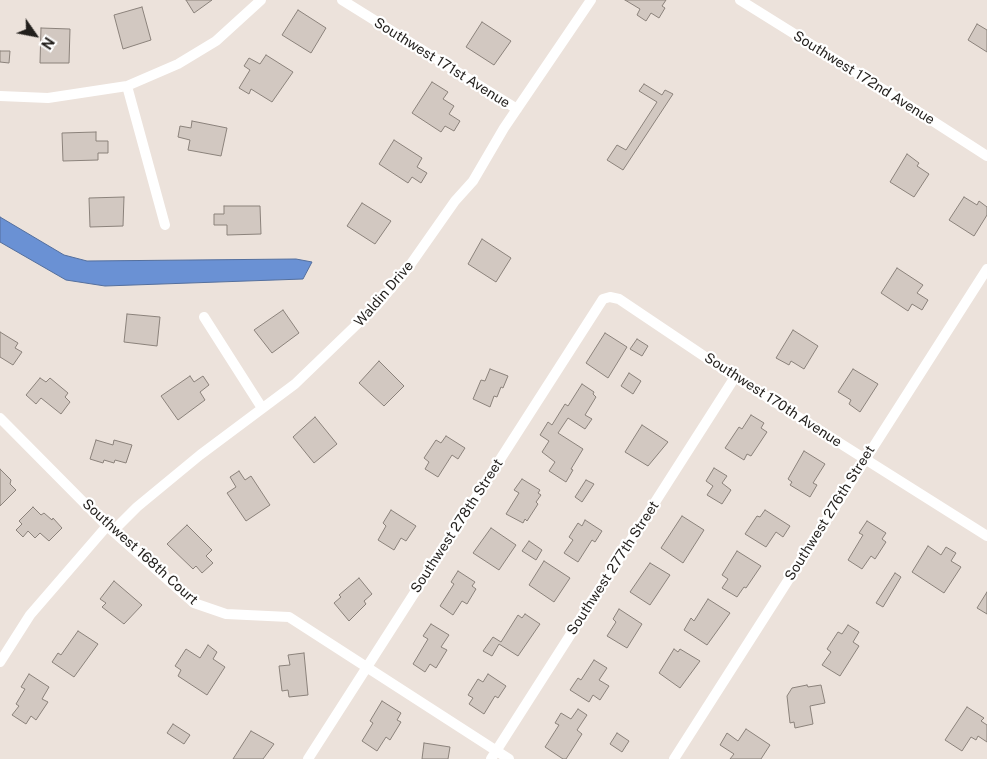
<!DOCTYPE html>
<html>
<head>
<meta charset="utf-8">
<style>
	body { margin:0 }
	#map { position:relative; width:987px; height:759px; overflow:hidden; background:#ece2db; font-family:"Public Sans",sans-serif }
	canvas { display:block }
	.north { position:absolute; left:10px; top:10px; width:50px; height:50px; -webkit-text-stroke:4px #fff; paint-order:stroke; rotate:123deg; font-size:14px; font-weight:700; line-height:20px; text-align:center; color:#221f1c }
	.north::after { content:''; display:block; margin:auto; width:18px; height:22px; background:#221f1c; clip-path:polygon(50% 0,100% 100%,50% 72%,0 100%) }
</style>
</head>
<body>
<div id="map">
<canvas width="987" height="759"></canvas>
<div class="north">N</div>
</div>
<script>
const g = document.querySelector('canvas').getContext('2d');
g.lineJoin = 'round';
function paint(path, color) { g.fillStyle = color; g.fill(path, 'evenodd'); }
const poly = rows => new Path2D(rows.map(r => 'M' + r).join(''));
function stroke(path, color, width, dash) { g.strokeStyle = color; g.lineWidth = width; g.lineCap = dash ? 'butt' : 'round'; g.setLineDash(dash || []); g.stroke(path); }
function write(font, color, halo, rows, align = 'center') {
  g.font = font + ' "Public Sans",sans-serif'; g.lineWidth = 4.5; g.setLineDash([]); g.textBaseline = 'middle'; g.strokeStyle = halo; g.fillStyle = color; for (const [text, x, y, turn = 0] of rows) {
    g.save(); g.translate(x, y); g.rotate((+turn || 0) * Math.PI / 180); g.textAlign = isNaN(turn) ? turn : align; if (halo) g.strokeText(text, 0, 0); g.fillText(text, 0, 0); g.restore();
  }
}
const water = poly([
	[0,217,64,255,87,261,296,259,312,262,303,279,105,286,66,280,0,242,0,217]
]);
const building = poly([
	[186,0,212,0,194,13,186,0],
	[625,0,666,0,662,6,665,8,659,18,651,13,646,21,637,15,640,9,625,0],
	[142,7,151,40,123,49,114,15,142,7],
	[298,10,326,28,311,53,282,35,298,10],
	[482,22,511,41,494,65,466,47,482,22],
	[977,24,987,30,987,52,968,40,977,24],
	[41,28,70,29,69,63,40,63,41,28],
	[0,51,10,51,9,63,0,62,0,51],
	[266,55,293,72,272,102,251,89,249,94,239,88,250,70,244,66,249,58,260,64,266,55],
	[432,82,448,92,443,99,454,106,449,114,460,121,454,131,445,126,441,132,412,113,432,82],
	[644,84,662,95,665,90,673,94,623,170,607,160,617,145,626,150,657,102,639,91,644,84],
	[192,121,227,128,221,156,188,150,190,140,178,137,180,126,191,128,192,121],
	[96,132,96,141,108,141,108,153,98,153,98,160,63,161,62,133,96,132],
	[394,140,422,158,417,167,427,173,421,183,412,177,408,183,379,164,394,140],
	[907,154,919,163,917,166,929,174,914,197,890,182,907,154],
	[124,197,123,226,90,227,89,198,124,197],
	[964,197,977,205,979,201,987,207,987,215,974,236,949,220,964,197],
	[362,203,391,221,375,244,347,226,362,203],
	[224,206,260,206,261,234,227,235,227,225,214,225,214,214,224,214,224,206],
	[482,239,511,258,496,282,468,264,482,239],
	[897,268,923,285,917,293,928,300,922,310,912,304,908,311,881,293,897,268],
	[283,310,299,333,272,353,254,330,283,310],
	[127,314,160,317,157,346,124,342,127,314],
	[793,330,818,346,804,369,791,361,789,365,776,358,793,330],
	[0,332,18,343,15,348,22,352,13,365,0,357,0,332],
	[605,333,627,347,608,378,586,363,605,333],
	[637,339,648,346,642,356,630,349,637,339],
	[379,361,404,386,384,406,359,383,379,361],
	[490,369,508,376,503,388,501,387,497,397,494,396,490,407,473,399,481,380,485,381,490,369],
	[853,369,878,384,860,412,849,404,851,400,838,392,853,369],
	[629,373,641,381,633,394,621,386,629,373],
	[190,376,194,382,203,376,209,385,200,392,205,400,178,420,161,396,190,376],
	[40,378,46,382,50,378,68,393,65,397,70,402,61,414,41,398,36,404,26,395,40,378],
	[582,384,594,392,593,394,596,397,585,415,592,419,585,429,568,418,558,433,583,449,571,469,573,470,566,482,549,471,555,462,542,452,549,441,540,435,548,422,552,425,565,404,568,406,582,384],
	[751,415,764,423,761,428,767,432,751,456,747,454,744,460,725,448,739,427,742,429,751,415],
	[315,417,337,444,314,463,293,437,315,417],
	[642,425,668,442,648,466,625,452,642,425],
	[446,436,465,448,458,459,452,455,438,477,425,469,429,462,424,458,436,440,441,443,446,436],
	[96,440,113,445,114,440,132,445,126,463,115,460,114,463,104,460,103,463,90,459,96,440],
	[804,451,825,464,813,483,817,485,810,497,790,485,792,482,788,479,804,451],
	[714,468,727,476,722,483,731,490,722,504,707,495,713,486,706,481,714,468],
	[0,469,11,480,10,484,16,490,0,506,0,469],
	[239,471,245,480,251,476,270,505,246,521,227,493,236,487,230,477,239,471],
	[522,479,540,490,538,493,541,495,536,502,538,504,527,521,525,519,523,523,506,514,519,493,514,490,522,479],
	[586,480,594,484,582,502,575,497,586,480],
	[33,507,41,515,44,513,52,520,53,518,62,528,49,541,40,533,35,538,28,531,23,537,16,530,22,524,19,521,33,507],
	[391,510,416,526,406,541,401,538,394,550,378,540,386,526,383,523,391,510],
	[765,510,790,526,783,537,776,532,766,547,745,534,757,516,760,517,765,510],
	[682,516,704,530,683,563,661,548,682,516],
	[585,520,602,531,595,542,592,540,578,562,564,553,573,540,569,537,578,523,582,526,585,520],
	[867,521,886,533,882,539,886,542,875,559,871,556,862,569,848,560,863,535,859,533,867,521],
	[187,525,212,550,206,556,213,563,202,573,196,566,193,569,167,544,187,525],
	[491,528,516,545,499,570,473,553,491,528],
	[529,541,542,550,536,560,522,551,529,541],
	[928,546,941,555,946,547,956,553,951,561,961,567,944,593,912,572,928,546],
	[737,551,761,566,746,588,744,587,737,597,722,588,728,579,722,575,737,551],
	[544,561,570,578,554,602,529,585,544,561],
	[650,563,670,575,650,605,630,592,650,563],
	[458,571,475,582,472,586,476,589,467,604,462,601,453,615,440,606,454,584,451,582,458,571],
	[895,573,901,577,883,607,876,603,895,573],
	[359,578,372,594,364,601,366,604,349,621,334,603,341,597,339,595,359,578],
	[114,581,142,605,124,624,102,607,106,603,100,599,114,581],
	[987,592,987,614,977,608,987,592],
	[708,599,730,613,707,645,684,630,691,618,694,621,708,599],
	[619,609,642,624,627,648,607,636,616,622,613,619,619,609],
	[525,614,540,624,518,656,499,644,492,656,483,651,493,637,501,642,518,615,522,618,525,614],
	[431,624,449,635,441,647,447,650,436,668,430,664,425,672,413,664,428,639,423,636,431,624],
	[848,625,859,632,853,642,859,646,840,676,822,665,831,652,827,649,838,632,842,634,848,625],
	[78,631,98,644,74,677,52,662,58,653,61,655,78,631],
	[208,645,217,652,213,659,225,667,207,695,178,676,181,670,175,666,186,649,200,658,208,645],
	[674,649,678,652,680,649,700,661,680,688,659,673,674,649],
	[304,653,308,695,289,697,288,690,282,691,279,666,290,665,288,655,304,653],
	[594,660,607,668,599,680,609,686,600,700,593,695,589,702,570,690,578,678,581,680,594,660],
	[29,674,49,687,42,699,48,702,36,720,31,716,26,724,12,715,19,706,16,704,25,689,21,687,29,674],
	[488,674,506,686,498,698,495,696,484,714,469,704,473,698,468,695,478,679,483,682,488,674],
	[807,685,808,687,821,685,825,703,810,706,813,724,795,728,794,722,790,723,787,696,792,688,807,685],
	[382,701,401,713,397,720,401,722,390,740,386,737,377,751,362,741,373,723,370,721,382,701],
	[967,707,984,718,981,721,987,725,987,742,978,736,976,740,971,737,962,751,945,740,967,707],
	[578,709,587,715,577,730,582,734,566,759,563,759,545,747,559,725,555,723,561,713,571,719,578,709],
	[173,724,190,735,184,744,167,733,173,724],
	[746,729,770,745,761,759,730,759,734,754,720,745,727,733,738,741,746,729],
	[251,731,274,744,263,759,233,759,251,731],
	[617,733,629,741,622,752,610,744,617,733],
	[424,743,450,747,448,759,422,759,424,743]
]);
const minor = poly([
	[342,0,517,109],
	[740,0,897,98,987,156],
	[127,86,165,225],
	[0,96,48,98,127,86,178,64,216,41,261,0],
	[204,317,262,408],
	[0,418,107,526,194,603,226,614,289,617,509,759],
	[113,531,137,507,200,455,295,384,377,305,408,268,455,201,473,181,504,128,591,0],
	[0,662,30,615,107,526],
	[308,759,603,299,610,297,619,299,735,377,987,536],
	[491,759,735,377],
	[674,759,987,269]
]);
const streetNames = [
	["Southwest 171st Avenue",442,63,32],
	["Southwest 172nd Avenue",864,78,32],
	["Waldin Drive",384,294,-49],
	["Southwest 170th Avenue",773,400,33],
	["Southwest 276th Street",830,513,-58],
	["Southwest 278th Street",457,526,-57],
	["Southwest 168th Court",140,552,42],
	["Southwest 277th Street",613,568,-57]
];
paint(water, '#6a91d4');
stroke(water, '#546f9d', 1);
paint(building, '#d2c8c1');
stroke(building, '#8b827b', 1);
stroke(minor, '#fff', 10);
write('14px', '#221f1c', '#fff', streetNames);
</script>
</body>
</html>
